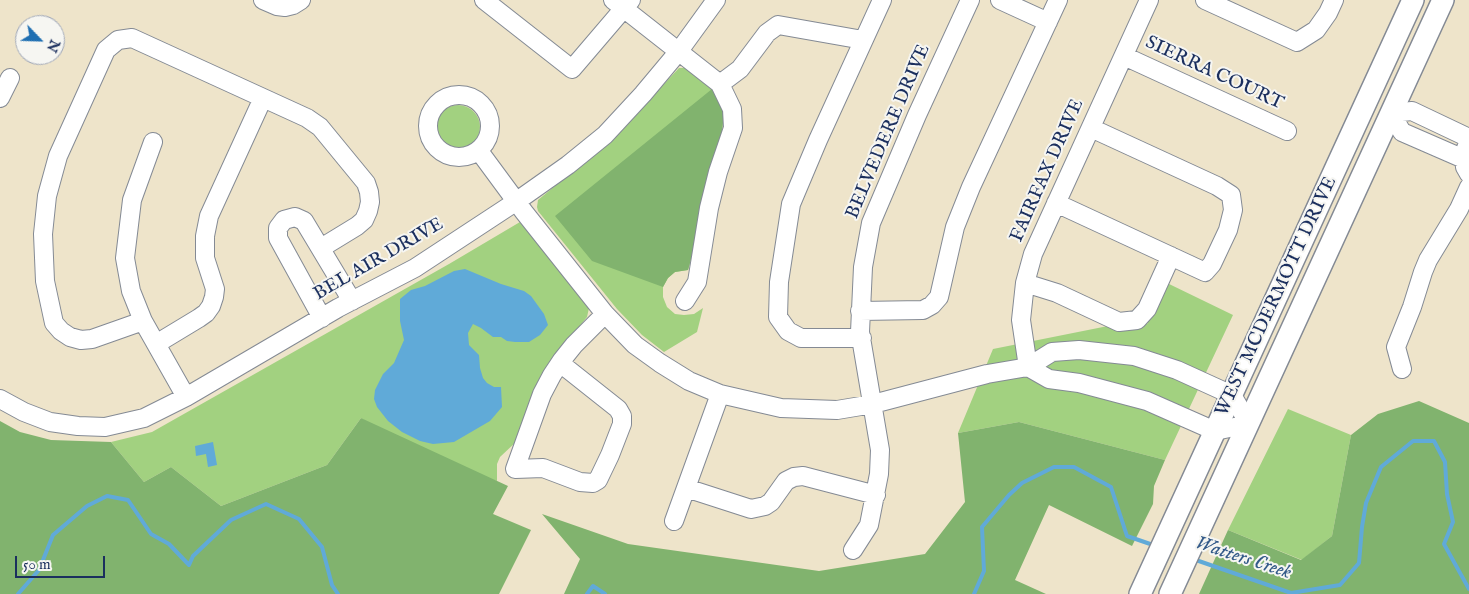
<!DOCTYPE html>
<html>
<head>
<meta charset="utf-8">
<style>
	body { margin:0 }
	#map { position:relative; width:1469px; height:594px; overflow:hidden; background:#eee4ca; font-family:"IM FELL English",serif }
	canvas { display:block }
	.north { position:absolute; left:15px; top:15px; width:50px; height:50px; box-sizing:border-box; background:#f6f6f2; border:1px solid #9ea6b7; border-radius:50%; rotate:114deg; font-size:14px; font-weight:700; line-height:20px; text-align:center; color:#1b2f5e }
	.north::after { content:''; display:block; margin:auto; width:18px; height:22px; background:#1f6fb2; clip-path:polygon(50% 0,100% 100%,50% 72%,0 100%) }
	.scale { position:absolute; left:15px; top:556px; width:90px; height:22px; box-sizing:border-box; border:2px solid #1b2f5e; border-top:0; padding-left:6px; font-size:15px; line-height:18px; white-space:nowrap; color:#1b2f5e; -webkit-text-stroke:4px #f6f6f2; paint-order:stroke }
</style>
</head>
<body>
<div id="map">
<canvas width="1469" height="594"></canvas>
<div class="north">N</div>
<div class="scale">50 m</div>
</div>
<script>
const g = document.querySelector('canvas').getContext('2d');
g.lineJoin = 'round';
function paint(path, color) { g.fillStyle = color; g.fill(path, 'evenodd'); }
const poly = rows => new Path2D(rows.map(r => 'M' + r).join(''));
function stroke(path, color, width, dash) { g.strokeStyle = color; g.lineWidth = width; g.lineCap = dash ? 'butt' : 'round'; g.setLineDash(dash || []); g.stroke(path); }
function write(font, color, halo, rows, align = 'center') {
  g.font = font + ' "IM FELL English",serif'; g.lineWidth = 4; g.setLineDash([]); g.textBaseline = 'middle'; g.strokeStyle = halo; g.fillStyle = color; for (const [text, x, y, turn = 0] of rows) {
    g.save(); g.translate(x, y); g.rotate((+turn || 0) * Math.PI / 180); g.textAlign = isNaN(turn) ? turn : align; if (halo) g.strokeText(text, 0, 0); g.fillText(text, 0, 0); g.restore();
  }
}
const green = poly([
	[679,68,685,68,691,71,709,85,715,92,721,139,705,188,690,264,688,270,675,272,668,278,663,287,663,297,667,307,675,314,684,315,694,314,703,308,697,332,664,352,642,335,617,309,538,211,537,207,538,200,614,137],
	'436 127a22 22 0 1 1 44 0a22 22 0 1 1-44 0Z',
	[520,222,589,308,587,317,548,365,539,381,517,441,500,457,497,464,497,481,411,456,361,418,327,465,221,506,171,467,144,482,111,442,152,432,449,264],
	[1167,283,1233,315,1165,460,1019,422,958,433,993,349,1118,324,1147,324],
	[1288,409,1351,435,1332,536,1302,560,1228,530]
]);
const forest = poly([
	[712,89,724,111,722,135,705,188,692,255,688,270,675,272,668,278,663,287,592,261,555,216],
	[1419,401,1469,423,1469,594,1199,594,1228,530,1301,560,1332,536,1351,435,1378,414],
	[361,418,508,486,493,514,531,530,499,594,0,594,0,421,20,432,51,440,111,442,144,482,171,467,221,506,327,465],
	[1019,422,1165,460,1154,486,1153,504,1132,546,1049,505,1015,580,1046,594,564,594,580,559,542,514,628,544,819,571,925,554,965,502,958,433]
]);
const water = poly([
	[465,269,501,284,524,291,531,296,544,314,548,325,540,335,529,342,515,342,507,341,501,337,493,337,481,328,473,324,468,333,469,345,479,355,480,368,483,378,487,383,494,387,501,387,502,407,490,421,454,442,433,444,420,441,402,432,388,421,377,407,374,399,375,390,383,374,394,363,404,340,400,321,400,299,411,290,425,286,454,271],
	[213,442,217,465,208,467,206,454,196,456,195,446]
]);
const stream = poly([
	[1193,559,1291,593,1340,585,1359,563,1362,527,1366,503,1381,467,1413,441,1434,441,1445,462,1447,494,1453,522,1444,544,1469,589],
	[18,594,39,570,53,535,87,506,107,496,128,500,151,534,169,544,189,565,193,556,231,520,266,504,299,519,322,547,332,585,338,594],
	[587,594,593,586,605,594],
	[974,594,984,571,982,527,1009,495,1022,483,1054,467,1074,467,1111,487,1127,536,1156,546]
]);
const minor = poly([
	[263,0,277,6,285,7,293,5,301,0],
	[484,0,572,69,631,0],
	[613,0,720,84,732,109,733,128,718,172,709,208,697,282,685,301],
	[1000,0,1048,22],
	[1205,0,1297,42,1316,30,1328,13,1334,0],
	[1124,56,1287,131],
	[720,84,740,69,767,33,778,25,863,40],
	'428 126a31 31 0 1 1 62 0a31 31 0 1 1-62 0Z',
	[0,98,10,78],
	[153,142,132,200,125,258,131,291,143,321,186,397],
	[1466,148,1464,159,1465,167,1469,174],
	[479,151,524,212,605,314,635,345,660,363,689,381,720,394,781,408,837,410,873,404,987,374,1028,367,1052,352,1079,350,1134,356,1177,370,1232,395,1249,424,1215,431,1147,401,1079,383,1049,379,1028,367],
	[1464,159,1402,132,1391,113,1412,111,1469,138],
	[1056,203,1205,272,1212,264,1228,230,1233,210,1231,195,1217,186,1091,128],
	[1025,283,1057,293,1119,322,1137,320,1147,309,1171,256],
	[860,311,923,310,932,305,939,297,955,227,971,187,1058,0],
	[322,318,278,238,278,228,284,220,295,217,304,221,352,301],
	[143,321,92,339,81,340,70,337,61,331,54,323,45,281,43,234,47,196,58,156,106,50,118,40,132,38,307,118,320,127,366,183,369,192,370,202,368,211,364,220,357,226,321,248],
	[862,338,801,338,788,331,778,317,779,282,791,204,818,140,882,0],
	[156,344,199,318,206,313,211,306,214,297,215,289,205,258,205,236,209,216,263,98],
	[560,363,618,409,622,416,622,424,610,455,598,480,593,483,580,482,543,468,515,469,542,394,552,375,562,360,574,345,605,314],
	[1028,367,1021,320,1025,283,1033,254,1149,0],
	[1402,369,1396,347,1412,307,1423,272,1428,260,1459,209,1469,187],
	[0,399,24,412,50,422,78,426,105,427,144,418,186,397,338,308,415,268,517,201,568,165,605,135,643,94,679,51,716,0],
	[686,488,751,509,765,506,771,502,786,481,794,477,803,476,876,495],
	[674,521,720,394],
	[853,550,869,525,879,474,880,450,860,332,863,267,871,223,917,115,970,0]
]);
const major = poly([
	[1140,594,1413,0],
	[1170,594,1443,0]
]);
const streetNames = [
	["SIERRA COURT",1214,74,25],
	["BELVEDERE DRIVE",889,132,-67],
	["FAIRFAX DRIVE",1048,171,-66],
	["BEL AIR DRIVE",379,260,-30],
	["WEST MCDERMOTT DRIVE",1277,297,-65]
];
const waterNames = [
	["Watters Creek",1243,559,18]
];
paint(green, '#a2d180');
paint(forest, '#81b36e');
paint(water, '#60aad8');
stroke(stream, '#60aad8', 4);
stroke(minor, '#848a94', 20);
stroke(major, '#848a94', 24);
stroke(minor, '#fff', 18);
stroke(major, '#fff', 21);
write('19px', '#1b2f5e', '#f6f6f2', streetNames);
write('italic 20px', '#335a89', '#f6f6f2', waterNames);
</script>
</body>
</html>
